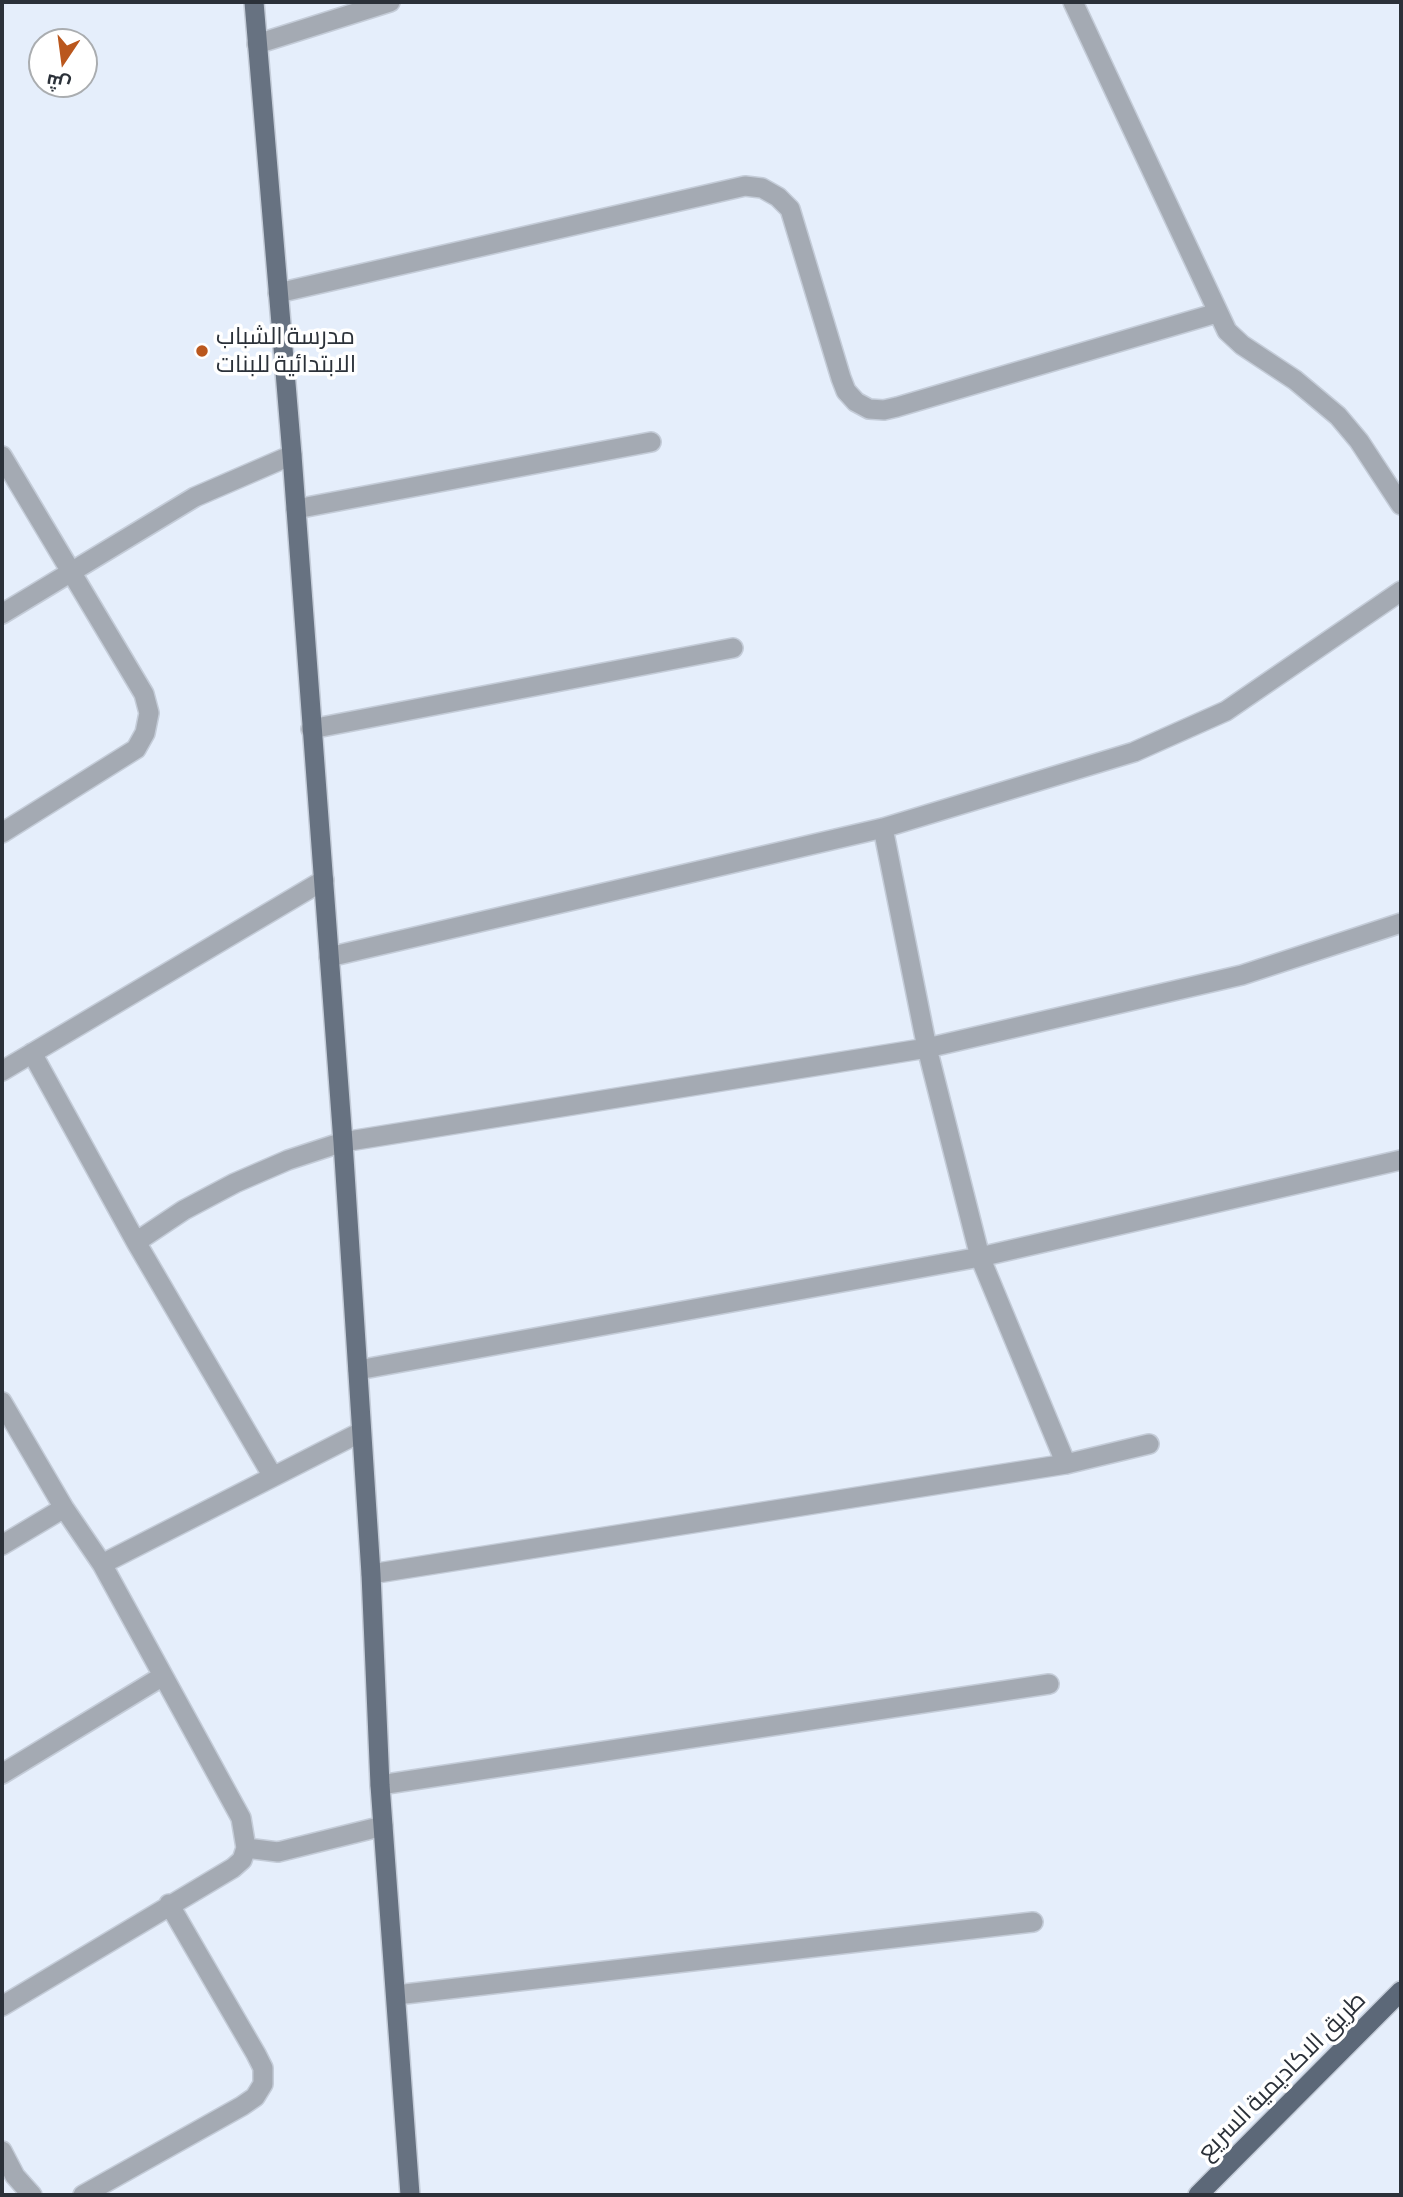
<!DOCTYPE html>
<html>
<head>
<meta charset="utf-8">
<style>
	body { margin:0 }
	#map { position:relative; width:1403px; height:2197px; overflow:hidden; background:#e5eefb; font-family:"Alegreya Sans",Cairo,sans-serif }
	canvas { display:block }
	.frame { position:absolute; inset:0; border:4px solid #2b3139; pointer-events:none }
	.north { position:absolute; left:28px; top:28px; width:70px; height:70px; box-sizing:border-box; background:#fff; border:2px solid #aaadb0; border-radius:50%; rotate:193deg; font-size:19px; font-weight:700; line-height:28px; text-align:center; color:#2b3139 }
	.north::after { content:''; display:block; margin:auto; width:24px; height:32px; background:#ba571d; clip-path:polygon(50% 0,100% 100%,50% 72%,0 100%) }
</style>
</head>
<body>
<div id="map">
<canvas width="1403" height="2197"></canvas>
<div class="frame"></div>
<div class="north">ش</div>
</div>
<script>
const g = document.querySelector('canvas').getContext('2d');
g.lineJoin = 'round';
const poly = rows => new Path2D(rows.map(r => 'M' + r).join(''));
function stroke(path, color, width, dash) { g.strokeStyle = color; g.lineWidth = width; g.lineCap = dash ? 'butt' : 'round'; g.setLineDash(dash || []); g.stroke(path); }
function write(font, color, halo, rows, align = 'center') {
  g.font = font + ' "Alegreya Sans",Cairo,sans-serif'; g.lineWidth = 7; g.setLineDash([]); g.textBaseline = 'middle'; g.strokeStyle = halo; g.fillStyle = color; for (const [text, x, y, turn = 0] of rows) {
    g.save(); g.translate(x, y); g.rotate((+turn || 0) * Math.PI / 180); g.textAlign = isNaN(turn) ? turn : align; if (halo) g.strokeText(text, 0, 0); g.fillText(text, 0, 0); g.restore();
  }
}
const minor = poly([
	[1073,2,1227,331,1242,345,1295,380,1338,416,1359,441,1401,505],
	[257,44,390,2],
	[278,293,745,186,762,188,778,197,790,209,841,378,846,391,856,402,869,409,884,410,897,407,1217,313],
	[2,456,144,694,149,713,145,733,136,749,2,833],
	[296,509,651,442],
	[2,614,195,497,292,455],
	[311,729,733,648],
	[883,828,927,1048,980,1257,1066,1464],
	[329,957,883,828,1134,752,1226,711,1401,591],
	[32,1053,136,1242,272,1475],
	[2,1071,324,880],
	[136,1242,184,1210,235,1183,288,1160,343,1142,927,1048,1242,975,1401,923],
	[358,1370,980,1257,1401,1160],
	[2,1402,64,1508,102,1564,241,1818,246,1848,242,1860,233,1868,2,2006],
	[2,1545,64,1508],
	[102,1564,361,1432],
	[371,1574,1066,1464,1149,1444],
	[2,1774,163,1676],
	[380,1785,1049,1684],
	[246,1848,278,1852,383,1826],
	[396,1995,1033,1922],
	[2,2151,15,2176,32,2195],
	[83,2195,242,2106,255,2097,263,2084,263,2068,256,2054,169,1904]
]);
const primary = poly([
	[254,2,292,455,343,1142,371,1574,380,1785,410,2195]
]);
const trunk = poly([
	[1198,2195,1401,1991]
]);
const markers = [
	[202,351,7,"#ba571d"]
];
const poiNames = [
	["مدرسة الشباب",216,337],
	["الابتدائية للبنات",216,365]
];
const streetNames = [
	["طريق الاكاديمية السريع",1282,2076,-45]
];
stroke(minor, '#c4ccd8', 22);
stroke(primary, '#c4ccd8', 22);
stroke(trunk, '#c4ccd8', 22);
stroke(minor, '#a4aab3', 19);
stroke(primary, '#677281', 19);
stroke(trunk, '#5c6878', 19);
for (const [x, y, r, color] of markers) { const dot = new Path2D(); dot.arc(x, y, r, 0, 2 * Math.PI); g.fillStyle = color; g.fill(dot); stroke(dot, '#fff', 2.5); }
write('24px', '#2b3139', '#fff', poiNames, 'left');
write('24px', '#2b3139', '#fff', streetNames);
</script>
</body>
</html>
